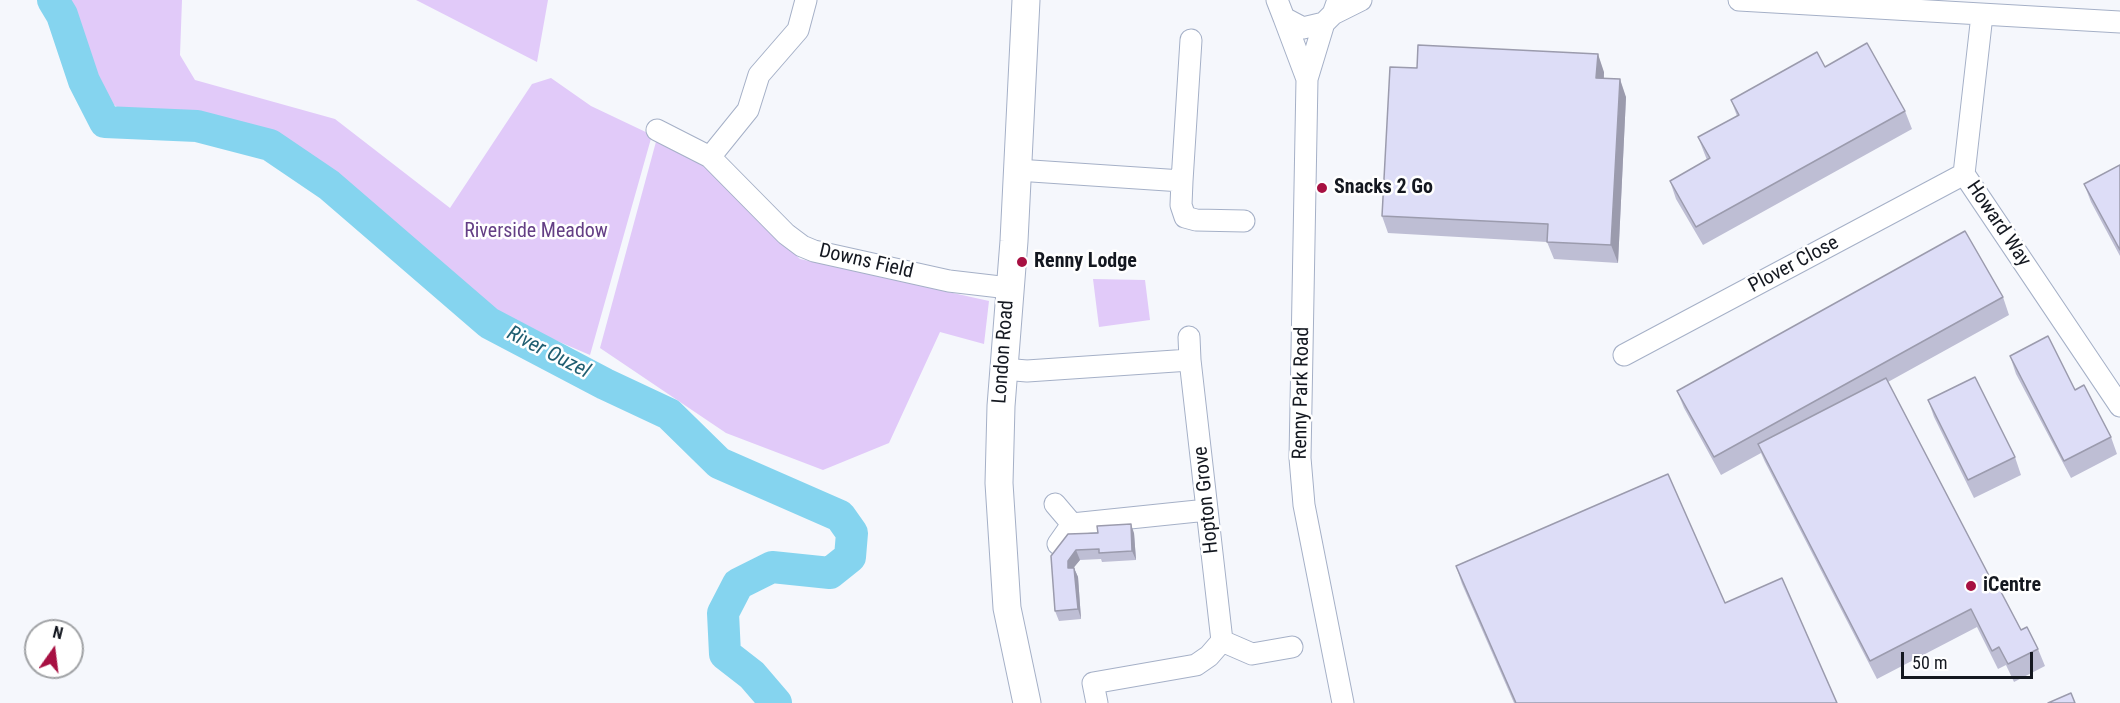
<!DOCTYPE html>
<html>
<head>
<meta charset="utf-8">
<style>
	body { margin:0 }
	#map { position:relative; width:2120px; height:703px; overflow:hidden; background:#f5f7fc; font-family:"Roboto Condensed",sans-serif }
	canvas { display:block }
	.north { position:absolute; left:24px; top:619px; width:60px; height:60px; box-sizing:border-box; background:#fff; border:2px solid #a1a3a6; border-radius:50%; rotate:14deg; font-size:16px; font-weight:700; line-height:24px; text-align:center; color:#141820 }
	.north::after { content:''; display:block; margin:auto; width:21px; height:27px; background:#a71042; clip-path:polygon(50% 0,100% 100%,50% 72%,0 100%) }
	.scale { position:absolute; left:1901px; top:652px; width:132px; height:27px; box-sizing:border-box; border:3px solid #141820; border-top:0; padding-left:8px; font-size:18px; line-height:21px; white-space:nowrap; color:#141820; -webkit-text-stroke:4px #fff; paint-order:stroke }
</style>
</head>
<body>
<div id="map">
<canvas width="2120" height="703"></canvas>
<div class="north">N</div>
<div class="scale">50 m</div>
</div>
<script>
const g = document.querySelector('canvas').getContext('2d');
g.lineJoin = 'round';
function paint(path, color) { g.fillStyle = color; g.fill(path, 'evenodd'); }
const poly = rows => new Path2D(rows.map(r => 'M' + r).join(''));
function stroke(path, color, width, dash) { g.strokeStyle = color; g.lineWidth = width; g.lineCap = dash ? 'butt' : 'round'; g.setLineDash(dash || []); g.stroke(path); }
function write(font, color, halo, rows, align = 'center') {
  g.font = font + ' "Roboto Condensed",sans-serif'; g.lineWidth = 5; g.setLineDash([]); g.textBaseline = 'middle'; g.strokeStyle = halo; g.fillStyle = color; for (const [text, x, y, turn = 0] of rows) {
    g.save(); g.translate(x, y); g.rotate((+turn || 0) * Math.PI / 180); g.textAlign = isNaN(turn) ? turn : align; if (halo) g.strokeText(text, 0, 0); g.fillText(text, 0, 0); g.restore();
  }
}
const green = poly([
	[65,0,182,0,180,55,195,80,335,119,450,208,532,84,551,78,591,106,652,135,590,355,501,317,428,251,284,140,203,118,126,112,107,101],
	[416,0,548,0,537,62,420,2],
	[657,138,703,164,800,259,989,301,984,344,940,332,889,443,823,470,726,433,600,348],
	[1093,279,1145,280,1150,320,1099,327]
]);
const river = poly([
	[53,0,62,15,84,81,105,122,197,126,270,145,329,185,489,323,605,384,669,414,719,463,840,516,852,533,850,557,830,573,772,567,738,584,723,613,725,654,752,675,776,703]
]);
const minor = poly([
	[1277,0,1284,18,1303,28,1324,23,1333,14,1338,0],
	[1739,0,2120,22],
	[1333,14,1361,0],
	[1982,15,1964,174,2120,406],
	[1284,18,1307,79],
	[1324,23,1307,79,1300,458,1304,505,1343,703],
	[657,130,710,157,786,234,802,246,814,251,949,281,1009,288],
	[710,157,748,110,759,75,798,30,806,0],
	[1017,170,1182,181,1191,40],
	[1182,181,1181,205,1185,217,1196,220,1244,221],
	[1189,337,1190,360],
	[1624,355,1964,174],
	[1003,369,1027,371,1190,360,1222,641,1209,656,1196,665,1093,683,1097,703],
	[1055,504,1072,524,1207,510],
	[1058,544,1072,524],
	[1222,641,1252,654,1292,647]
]);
const major = poly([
	[1026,0,1014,241,1001,406,999,483,1007,608,1027,703]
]);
const wall = poly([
	[1825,67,1905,111,1912,129,1703,245,1676,199,1670,181,1707,160,1698,137,1737,116,1731,100],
	[1417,68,1604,72,1604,78,1626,97,1618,263,1554,259,1547,242,1388,233,1382,216],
	[2120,165,2120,256,2091,202,2084,184],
	[2003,297,2009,315,1888,382,1997,591,2021,630,2038,649,2045,666,2014,682,2006,665,1998,669,1977,627,1877,679,1765,462,1761,453,1721,475,1684,408,1677,391],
	[2010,356,2111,437,2117,454,2071,478,2016,374],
	[1928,400,2015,457,2021,475,1974,498,1934,417],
	[1134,533,1136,560,1102,562,1101,559,1080,560,1073,568,1074,568,1078,577,1081,619,1059,621,1055,611,1051,556],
	[1456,566,1725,603,1837,703,1514,703,1462,584]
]);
const shadedWall = poly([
	[1598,54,1604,72,1603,96,1596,78],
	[1620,79,1626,97,1618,263,1611,245],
	[1131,524,1134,533,1136,560,1132,551],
	[1076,550,1080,560,1071,571,1068,568,1068,561],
	[1074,568,1078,577,1081,619,1078,609]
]);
const building = poly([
	[1867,43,1905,111,1696,227,1670,181,1710,158,1698,137,1739,115,1731,100,1817,52,1825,67,1867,43],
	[1418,45,1598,54,1596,78,1620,79,1611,245,1547,242,1548,224,1382,216,1390,67,1417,68,1418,45],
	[2120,165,2120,250,2084,184,2120,165],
	[1965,231,2003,297,1714,457,1677,391,1965,231],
	[2048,336,2075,390,2084,385,2111,437,2064,461,2010,356,2048,336],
	[1975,377,2015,457,1968,480,1928,400,1975,377],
	[1886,378,1997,591,2000,590,2021,630,2027,627,2038,649,2008,664,1999,647,1992,651,1971,609,1870,661,1758,444,1886,378],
	[1668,474,1725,603,1782,578,1837,703,1516,703,1456,566,1668,474],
	[1131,524,1132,551,1099,553,1099,549,1076,550,1068,561,1068,568,1074,568,1078,609,1055,611,1051,556,1068,534,1098,533,1097,526,1131,524],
	[2071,693,2075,703,2048,703,2071,693]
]);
const markers = [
	[1322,188,6,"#a71042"],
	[1022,262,6,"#a71042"],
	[1971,586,6,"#a71042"]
];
const poiNames = [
	["Snacks 2 Go",1334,188],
	["Renny Lodge",1034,262],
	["iCentre",1983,586]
];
const streetNames = [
	["Howard Way",1998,224,56],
	["Downs Field",866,262,13],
	["Plover Close",1794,265,-28],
	["London Road",1004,352,-86],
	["Renny Park Road",1302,393,-89],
	["Hopton Grove",1207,500,-96]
];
const parkNames = [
	["Riverside Meadow",536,232]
];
const waterNames = [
	["River Ouzel",548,353,27]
];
paint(green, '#e1caf9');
stroke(river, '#85d4ef', 32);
stroke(minor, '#a5b0c7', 23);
stroke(major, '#a5b0c7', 29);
stroke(minor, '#fff', 21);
stroke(major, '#fff', 27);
paint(wall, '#bebed4');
paint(shadedWall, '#9b9bad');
paint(building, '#ddddf7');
stroke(building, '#9b9bad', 1.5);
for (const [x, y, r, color] of markers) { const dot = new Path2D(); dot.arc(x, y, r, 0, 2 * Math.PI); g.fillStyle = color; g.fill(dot); stroke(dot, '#fff', 2); }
write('bold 20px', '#141820', '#fff', poiNames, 'left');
write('20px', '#141820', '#fff', streetNames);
write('20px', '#643f85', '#fff', parkNames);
write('italic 21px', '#1f5e71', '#fff', waterNames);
</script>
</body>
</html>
